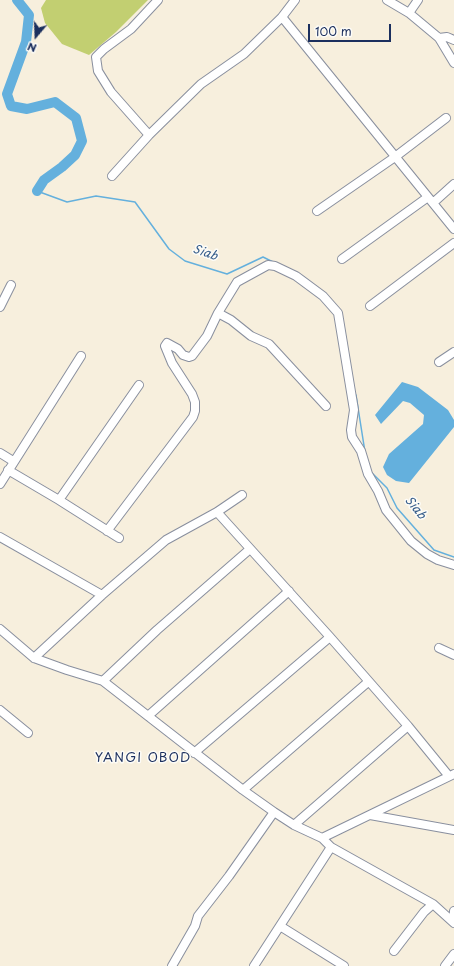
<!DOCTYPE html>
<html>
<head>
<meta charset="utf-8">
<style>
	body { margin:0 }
	#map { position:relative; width:454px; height:966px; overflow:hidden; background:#f7efdd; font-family:"Playpen Sans",sans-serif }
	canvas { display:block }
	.north { position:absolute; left:16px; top:16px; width:40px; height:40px; -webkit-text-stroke:3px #fdfcf7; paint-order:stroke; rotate:199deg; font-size:11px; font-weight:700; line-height:16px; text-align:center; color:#1b2f5e }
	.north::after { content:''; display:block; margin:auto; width:14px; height:18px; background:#1b2f5e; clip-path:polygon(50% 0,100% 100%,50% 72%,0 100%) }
	.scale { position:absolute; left:308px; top:24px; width:83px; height:18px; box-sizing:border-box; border:2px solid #1b2f5e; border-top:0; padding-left:5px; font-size:12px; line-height:14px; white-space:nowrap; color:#1b2f5e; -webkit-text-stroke:3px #fdfcf7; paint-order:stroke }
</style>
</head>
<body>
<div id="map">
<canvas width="454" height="966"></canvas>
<div class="north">N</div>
<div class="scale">100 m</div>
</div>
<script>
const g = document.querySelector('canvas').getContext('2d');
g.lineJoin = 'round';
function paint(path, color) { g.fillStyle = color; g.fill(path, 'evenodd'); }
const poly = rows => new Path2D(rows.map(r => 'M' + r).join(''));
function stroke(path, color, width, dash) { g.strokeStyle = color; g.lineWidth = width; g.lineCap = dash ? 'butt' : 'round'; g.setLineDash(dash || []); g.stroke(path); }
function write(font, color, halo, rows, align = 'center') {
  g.font = font + ' "Playpen Sans",sans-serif'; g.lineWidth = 3; g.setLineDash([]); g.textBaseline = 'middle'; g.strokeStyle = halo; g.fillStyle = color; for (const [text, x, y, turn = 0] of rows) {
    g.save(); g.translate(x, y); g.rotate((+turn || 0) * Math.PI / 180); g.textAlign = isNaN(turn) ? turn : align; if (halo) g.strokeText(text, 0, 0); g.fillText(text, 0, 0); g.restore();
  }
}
const green = poly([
	[46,0,148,0,116,32,89,55,62,44,45,23,41,8]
]);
const water = poly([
	[402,382,418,387,448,410,454,420,454,427,409,483,396,481,387,475,383,467,389,454,423,424,424,415,410,403,403,401,381,424,375,415]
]);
const stream = poly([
	[37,191,67,202,96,196,135,202,169,249,185,261,227,274,263,257,273,262],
	[304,277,313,284],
	[356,395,365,452],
	[371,472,387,488,397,508,434,550,454,557]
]);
const river = poly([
	[17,0,29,15,26,42,7,94,11,106,27,109,55,102,76,118,82,141,75,155,62,167,44,180,37,191]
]);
const minor = poly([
	[295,0,282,17,454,229],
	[387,0,409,13,439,38,454,63],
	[409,13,418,0],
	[439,38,447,37,454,40],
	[149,135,111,92,98,71,96,57,104,49,131,29,158,0],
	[112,176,149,135,201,84,244,54,282,17],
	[433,203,454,184],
	[317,211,395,157,446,118],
	[342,259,428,197],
	[370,306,454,243],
	[0,307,11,285],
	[218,313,237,282,268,265,275,266,296,276,323,296,338,313,354,410,351,430,352,437,361,451,368,474,378,491,386,510,411,541,427,554,438,560,454,565],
	[439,362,454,352],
	[0,453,13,461],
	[8,470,59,500,119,538],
	[0,484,81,356],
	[59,500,139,385],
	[217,512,330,637,408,726,448,775],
	[107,531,193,417,195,411,195,402,192,394,172,363,165,346,167,343,178,349,183,355,189,357,192,356,207,336,218,313,231,320,251,336,269,344,326,406],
	[0,537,102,595],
	[0,629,34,658,67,670,103,681,243,790,274,812,294,825,322,838,331,847,433,904,454,923],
	[439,648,454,655],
	[34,658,102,595,166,540,217,512,242,495],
	[103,681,157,630,250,549],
	[0,710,28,733],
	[148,716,289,591],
	[194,753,330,637],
	[243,790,368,682],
	[370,815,454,830],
	[294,825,408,726],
	[322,838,454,774],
	[453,922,454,911],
	[280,926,344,966],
	[394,951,424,912,433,904],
	[172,966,195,926,198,916,229,876,274,812],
	[254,966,331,847],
	[445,966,454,954]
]);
const waterNames = [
	["Siab",205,253,19],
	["Siab",415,508,51]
];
const quarterNames = [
	["YANGI OBOD",143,758]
];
paint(green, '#c2cf71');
paint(water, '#64b0dd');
stroke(stream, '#64b0dd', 1.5);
stroke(river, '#64b0dd', 10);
stroke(minor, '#898f9e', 10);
stroke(minor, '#fff', 8);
write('italic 12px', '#355c8a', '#fdfcf7', waterNames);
g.letterSpacing = '1px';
write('13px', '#1b2f5e', '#fdfcf7', quarterNames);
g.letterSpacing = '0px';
</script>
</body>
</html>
